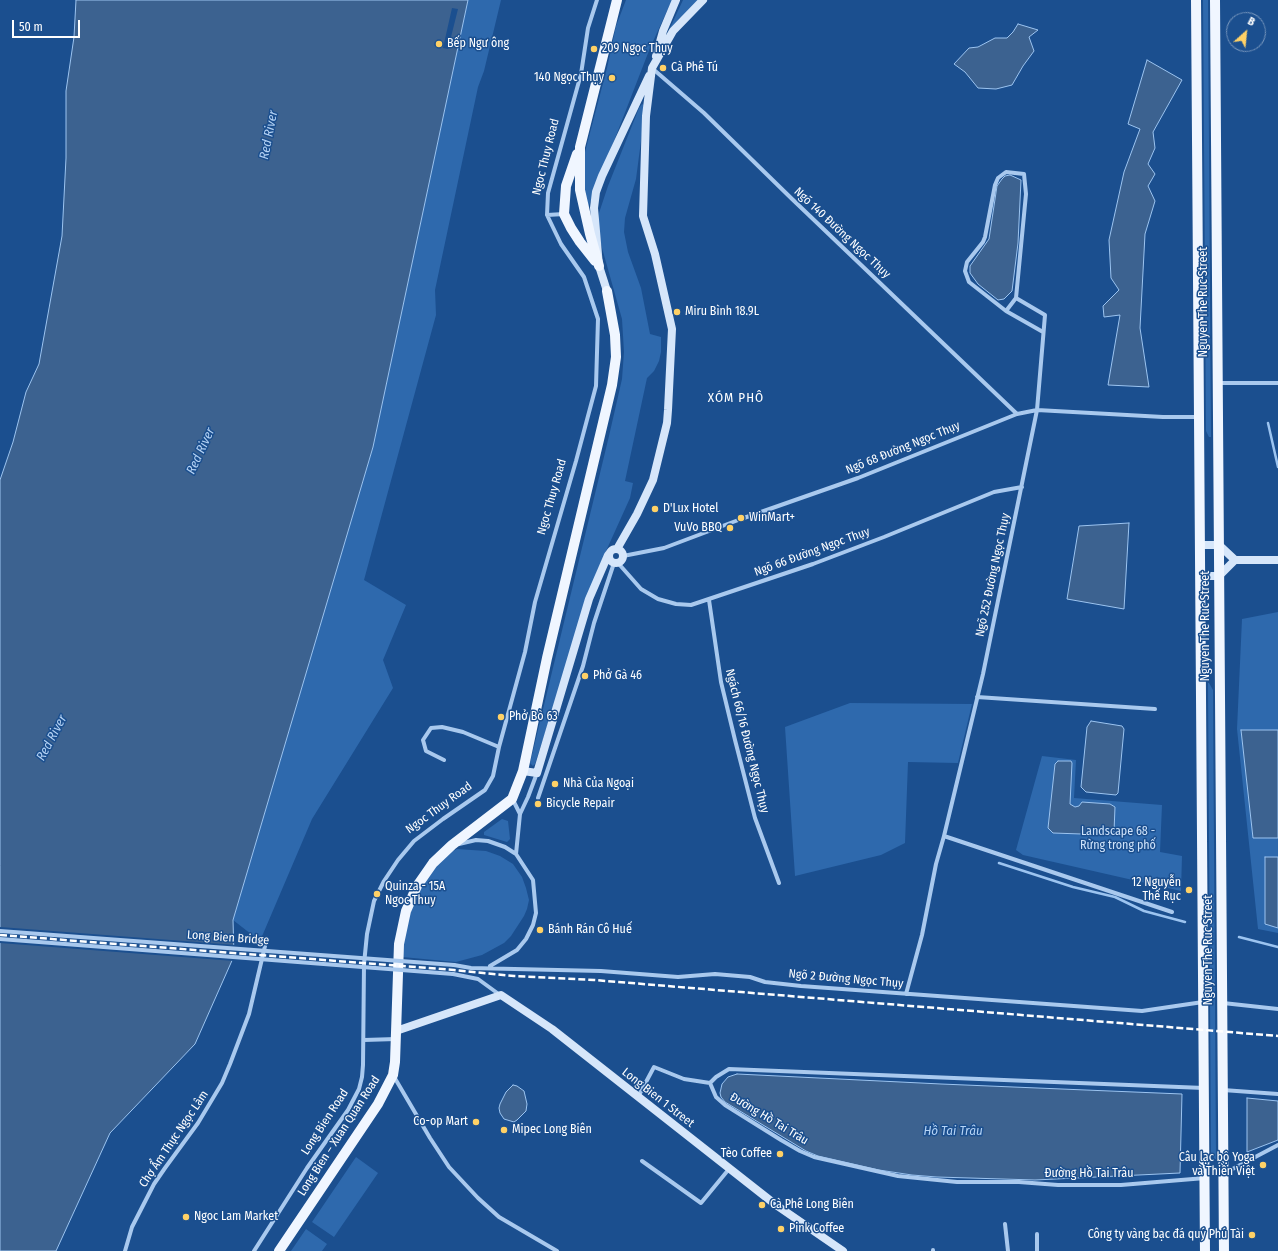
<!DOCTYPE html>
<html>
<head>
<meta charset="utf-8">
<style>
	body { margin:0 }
	#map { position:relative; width:1278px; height:1251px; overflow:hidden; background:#1b4f8f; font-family:"Fira Sans Condensed",sans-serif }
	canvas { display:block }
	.north { position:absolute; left:1226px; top:12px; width:40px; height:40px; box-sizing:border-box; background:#1b4f8f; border:1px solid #7695bc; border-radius:50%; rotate:27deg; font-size:11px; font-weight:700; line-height:16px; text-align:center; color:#fff }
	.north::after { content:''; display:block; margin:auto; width:14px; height:18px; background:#ffd166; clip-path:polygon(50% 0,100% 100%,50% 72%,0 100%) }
	.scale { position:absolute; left:12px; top:20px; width:68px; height:18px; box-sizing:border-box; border:2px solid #fff; border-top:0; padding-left:5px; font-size:12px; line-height:14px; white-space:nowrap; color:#fff; -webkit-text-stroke:3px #1b4f8f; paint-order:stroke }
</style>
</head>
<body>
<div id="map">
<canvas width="1278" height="1251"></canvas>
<div class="north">B</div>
<div class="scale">50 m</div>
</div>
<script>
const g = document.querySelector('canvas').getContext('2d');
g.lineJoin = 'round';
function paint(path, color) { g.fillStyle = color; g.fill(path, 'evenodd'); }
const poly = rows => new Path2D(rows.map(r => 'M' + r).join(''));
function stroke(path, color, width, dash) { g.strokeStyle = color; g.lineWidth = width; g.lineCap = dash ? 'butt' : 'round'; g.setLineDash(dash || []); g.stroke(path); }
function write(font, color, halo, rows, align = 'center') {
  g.font = font + ' "Fira Sans Condensed",sans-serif'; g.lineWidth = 3; g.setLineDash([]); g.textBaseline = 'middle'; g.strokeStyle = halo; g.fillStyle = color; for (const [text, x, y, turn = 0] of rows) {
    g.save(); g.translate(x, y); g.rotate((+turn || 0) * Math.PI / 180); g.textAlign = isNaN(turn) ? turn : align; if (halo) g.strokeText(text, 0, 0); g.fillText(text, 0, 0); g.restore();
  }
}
const green = poly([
	[468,0,501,0,484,71,478,87,435,290,436,315,364,580,406,605,383,660,393,688,312,819,260,941,233,920,373,447],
	[626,0,672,0,650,48,588,208,583,181,585,152,607,68,616,26],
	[683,0,700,0,669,30],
	[1203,0,1208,0,1211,437,1209,437,1206,431],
	[642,104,644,105,643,126,636,179,625,218,624,232,628,252,641,288,650,334,661,337,661,352,659,361,654,371,647,378,625,481,633,483,630,498,597,571,535,764,533,766,530,763,609,436,622,379,624,352,622,319,602,248,597,225,599,213,608,186,639,108],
	[1278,612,1278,933,1258,929,1237,729,1242,619],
	[1208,683,1209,683,1213,690,1216,1159,1215,1159,1211,1154],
	[850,703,972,704,958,763,908,762,905,843,881,855,795,876,785,727],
	[1042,756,1076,760,1074,798,1162,805,1160,852,1182,856,1181,891,1023,855,1016,850],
	[502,819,508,821,510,839,507,842,484,835,484,832],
	[457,849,486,851,500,856,513,864,522,877,526,888,529,900,527,909,524,916,511,936,504,943,482,955,456,962,402,957,402,927,417,886,445,855],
	[356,1157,378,1173,334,1237,312,1222],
	[306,1229,327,1244,322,1251,291,1251]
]);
const water = poly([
	[76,0,468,0,373,447,233,920,234,956,195,1044,110,1133,56,1251,0,1251,0,480,13,442,26,392,39,364,62,236,66,158,66,91,74,37,76,0],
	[1018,24,1038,30,1029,37,1034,51,1023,66,1012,85,996,89,978,88,965,72,954,64,969,48,978,47,995,38,1007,38,1013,32,1018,24],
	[1147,60,1182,80,1153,132,1155,148,1148,164,1155,174,1148,186,1155,201,1145,234,1140,328,1149,387,1108,385,1120,315,1104,317,1103,306,1119,290,1111,278,1109,240,1124,172,1140,129,1128,124,1147,60],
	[1010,175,1021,180,1018,243,1012,291,1004,299,998,300,978,284,970,273,970,266,989,239,997,186,1002,179,1005,176,1010,175],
	[1129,523,1124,609,1067,599,1079,526,1129,523],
	[1091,721,1122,726,1124,729,1118,793,1116,795,1086,792,1081,787,1087,727,1091,721],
	[1241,730,1278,730,1278,838,1253,838,1241,730],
	[1058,761,1071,761,1072,763,1070,804,1075,807,1079,806,1082,802,1110,804,1115,807,1114,832,1110,835,1053,833,1048,828,1055,764,1058,761],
	[1265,857,1278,857,1278,928,1265,924,1265,857],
	[737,1074,941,1084,1182,1094,1180,1173,1035,1180,937,1177,912,1175,879,1170,818,1156,806,1151,725,1102,721,1097,720,1093,722,1084,728,1077,737,1074],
	[513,1085,517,1086,524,1091,527,1104,526,1111,517,1120,514,1122,504,1119,500,1113,499,1108,500,1104,506,1092,513,1085],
	[1247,1098,1278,1101,1278,1140,1247,1152,1247,1098]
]);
const pier = poly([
	[452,8,458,9,448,49,443,48],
	[0,927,236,945,236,956,234,961,0,943]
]);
const stream = poly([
	[1268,423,1278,467],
	[999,863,1073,887,1115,897,1144,911,1185,922],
	[1239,937,1278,947]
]);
const street = poly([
	[653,69,704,113,791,198,1017,414],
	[547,215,564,214],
	[1006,311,1016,298,1026,194,1024,174,1006,172,998,178,995,185,985,237,983,242,967,262,965,271,969,282,1006,311,1043,332],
	[1218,383,1278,383],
	[623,556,664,548,741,519,858,478,1017,414,1037,410,1163,417,1199,417],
	[618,563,641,589,658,599,676,604,691,605,813,564,884,537,994,492,1022,487],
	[709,600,721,682,735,740,755,818,779,883],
	[977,697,1155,709],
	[444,760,426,751,423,740,431,728,442,727,463,732,499,747],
	[538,798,583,666,594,623,614,563],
	[513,800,520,814],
	[944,836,1172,912],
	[459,844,476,840,488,841,505,847,516,854,533,880,536,913,533,925,526,939,517,950,490,966],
	[516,854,520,814,528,797,537,773],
	[454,965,471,968,601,971,678,977,715,974,750,977,765,982,801,986,1142,1011,1203,1002],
	[453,974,478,979,500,995],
	[906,994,922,935,936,864,944,836,983,674,1037,410,1045,315,1016,298],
	[1223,1003,1278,1009],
	[364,1040,396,1039],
	[393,1075,430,1138,449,1167,478,1198,499,1217,557,1251],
	[710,1083,716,1097,725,1105,781,1140,800,1151,814,1157,898,1176,957,1182,1019,1182,1058,1185,1121,1185,1205,1178],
	[710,1083,716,1077,729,1069,1204,1088],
	[1223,1090,1278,1094],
	[638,1097,654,1067,684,1079,710,1083],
	[642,1161,701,1203,729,1169],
	[1225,1173,1278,1145],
	[1005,1224,1008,1251],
	[1037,1234,1037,1251],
	[933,1250,933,1251],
	[125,1251,132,1227,154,1184,165,1168,198,1123,222,1083,230,1064,249,1014,265,946],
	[254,1251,307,1168,348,1110,359,1089,362,1077,363,1065,364,964,367,934,374,901,384,881,398,860,414,841,443,819,485,790,493,776,499,747,525,652,535,602,576,461,596,386,598,319,584,277,561,244,547,215,548,193,581,74,588,28,597,0]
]);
const secondary = poly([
	[656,56,663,31,676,0],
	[607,291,599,266,594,208,596,192,602,176,649,76],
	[1200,545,1219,545,1235,560,1278,560],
	'609 556a7 7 0 1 1 14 0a7 7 0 1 1-14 0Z',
	[617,549,637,514,653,480,667,423,668,410,672,329,655,254,643,216,646,116,652,68,673,31,703,0],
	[1200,576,1219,576,1235,560],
	[523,771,537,773,589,599,608,555],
	[396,1031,501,995,552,1029,776,1205,843,1251]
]);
const primary = poly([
	[1196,0,1205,1251],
	[1215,0,1224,1251],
	[577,154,566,186,564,214,571,228,580,242,595,261],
	[599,266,590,234,580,190,580,147,617,0],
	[279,1251,378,1104,393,1075,395,1062,399,944,406,911,417,886,433,863,452,845,512,799,523,771,547,658,612,385,616,357,615,335,607,291]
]);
const rail = poly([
	[0,935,454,970,514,976,594,980,1278,1036]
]);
const streetBridge = poly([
	[0,931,454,965],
	[0,939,453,974]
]);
const markers = [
	[439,44,4,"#ffd166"],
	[594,49,4,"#ffd166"],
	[663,68,4,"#ffd166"],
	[612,78,4,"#ffd166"],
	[677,312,4,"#ffd166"],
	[655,509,4,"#ffd166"],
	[741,518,4,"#ffd166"],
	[730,528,4,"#ffd166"],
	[585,676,4,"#ffd166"],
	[501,717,4,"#ffd166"],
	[555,784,4,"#ffd166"],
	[538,804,4,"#ffd166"],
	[1189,890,4,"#ffd166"],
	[377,894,4,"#ffd166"],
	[540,930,4,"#ffd166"],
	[476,1122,4,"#ffd166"],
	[504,1130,4,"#ffd166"],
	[780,1154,4,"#ffd166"],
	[1263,1165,4,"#ffd166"],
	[762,1205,4,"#ffd166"],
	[186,1217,4,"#ffd166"],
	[781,1229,4,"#ffd166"],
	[1252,1235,4,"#ffd166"]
];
const poiNames = [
	["Bếp Ngư ông",447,44],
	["209 Ngọc Thụy",602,49],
	["Cà Phê Tú",671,68],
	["140 Ngọc Thụy",604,78,"right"],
	["Miru Bình 18.9L",685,312],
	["D'Lux Hotel",663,509],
	["WinMart+",749,518],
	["VuVo BBQ",722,528,"right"],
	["Phở Gà 46",593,676],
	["Phở Bò 63",509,717],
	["Nhà Của Ngoại",563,784],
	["Bicycle Repair",546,804],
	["12 Nguyễn",1181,883,"right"],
	["Thế Rục",1181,897,"right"],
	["Quinza - 15A",385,887],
	["Ngoc Thuy",385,901],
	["Bánh Rán Cô Huế",548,930],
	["Co-op Mart",468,1122,"right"],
	["Mipec Long Biên",512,1130],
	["Tèo Coffee",772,1154,"right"],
	["Câu lạc bộ Yoga",1255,1158,"right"],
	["và Thiền Việt",1255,1172,"right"],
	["Cà Phê Long Biên",770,1205],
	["Ngoc Lam Market",194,1217],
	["Pink Coffee",789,1229],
	["Công ty vàng bạc đá quý Phú Tài",1244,1235,"right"]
];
const streetNames = [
	["Ngoc Thuy Road",546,157,-76],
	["Ngõ 140 Đường Ngọc Thụy",842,233,43],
	["Nguyen The Ruc Street",1204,302,-90],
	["Ngõ 68 Đường Ngọc Thụy",903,448,-22],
	["Ngoc Thuy Road",552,497,-74],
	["Ngõ 66 Đường Ngọc Thụy",812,552,-20],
	["Ngõ 252 Đường Ngọc Thụy",993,575,-78],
	["Nguyen The Ruc Street",1206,626,-90],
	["Ngách 66/16 Đường Ngọc Thụy",747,741,76],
	["Ngoc Thuy Road",439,808,-36],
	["Long Bien Bridge",228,938,4],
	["Nguyen The Ruc Street",1209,950,-90],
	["Ngõ 2 Đường Ngọc Thụy",846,979,5],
	["Long Bien 1 Street",658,1098,38],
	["Đường Hồ Tai Trâu",769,1119,31],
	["Long Bien Road",325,1122,-57],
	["Long Bien – Xuan Quan Road",339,1136,-57],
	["Chợ Ẩm Thực Ngọc Lâm",174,1139,-56],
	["Đường Hồ Tai Trâu",1089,1174]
];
const parkNames = [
	["Landscape 68 -",1118,832],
	["Rừng trong phố",1118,846]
];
const waterNames = [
	["Red River",269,135,-79],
	["Red River",201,451,-65],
	["Red River",52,738,-62],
	["Hồ Tai Trâu",953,1131]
];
const neighbourhoodNames = [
	["XÓM PHÔ",736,398]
];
paint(green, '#2e69ad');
paint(water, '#3c6290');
stroke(water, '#9cc4f0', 1);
paint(pier, '#1b4f8f');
stroke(stream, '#9cc4f0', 2.5);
stroke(street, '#a9c9ee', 4);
stroke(secondary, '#d6e6fa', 8);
stroke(primary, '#f0f6ff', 10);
stroke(rail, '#fff', 2.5, [7, 3]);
stroke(streetBridge, '#a9c9ee', 4);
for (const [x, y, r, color] of markers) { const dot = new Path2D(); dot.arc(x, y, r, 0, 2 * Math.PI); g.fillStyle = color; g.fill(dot); stroke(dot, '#1b4f8f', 1.5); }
write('12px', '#fff', '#1b4f8f', poiNames, 'left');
write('12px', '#fff', '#1b4f8f', streetNames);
write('12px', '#cfe3fa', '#1b4f8f', parkNames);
write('italic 13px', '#b5d3f5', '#1b4f8f', waterNames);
g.letterSpacing = '1px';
write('13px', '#fff', '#1b4f8f', neighbourhoodNames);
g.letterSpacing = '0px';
</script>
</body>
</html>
